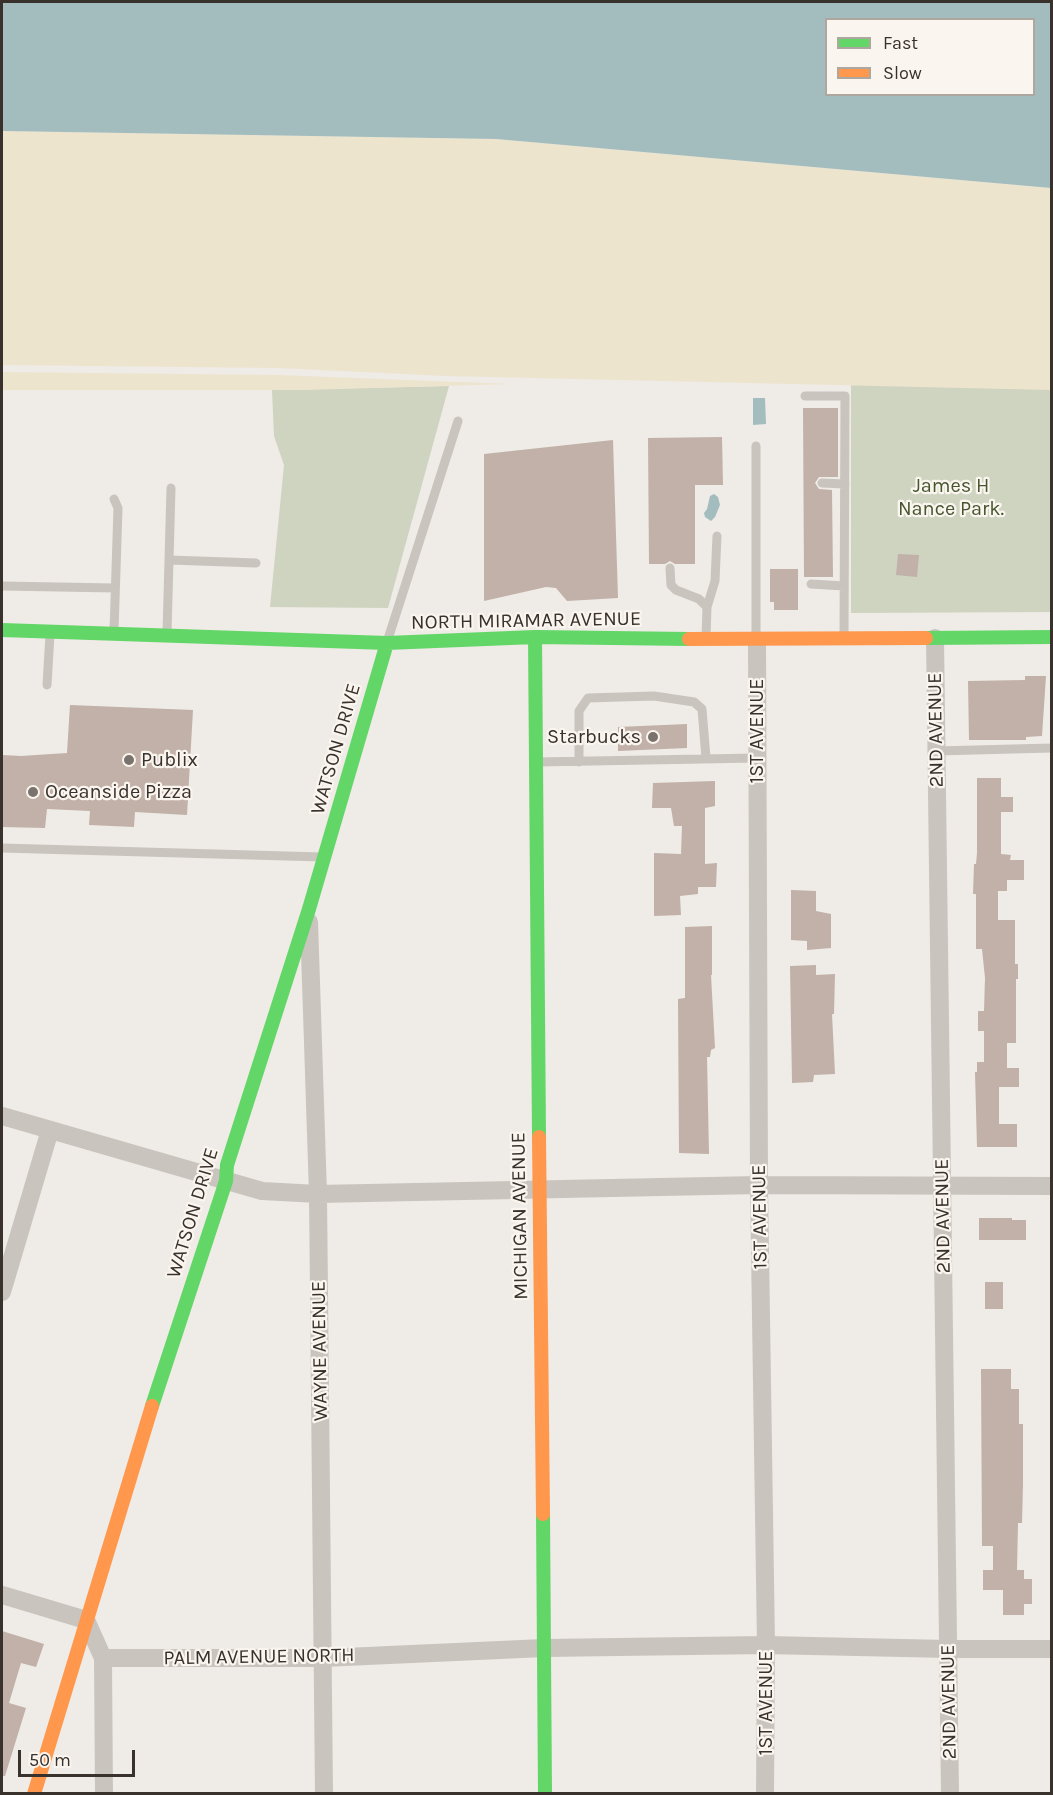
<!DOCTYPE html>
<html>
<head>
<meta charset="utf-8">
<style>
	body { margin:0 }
	#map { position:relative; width:1053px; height:1795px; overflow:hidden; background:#efebe6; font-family:Karla,sans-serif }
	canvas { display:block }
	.frame { position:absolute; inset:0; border:3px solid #39312c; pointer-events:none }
	.legend { position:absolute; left:825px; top:18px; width:210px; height:78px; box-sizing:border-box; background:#faf5ee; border:2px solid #ada7a0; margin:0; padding:8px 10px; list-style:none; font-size:18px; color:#39312c }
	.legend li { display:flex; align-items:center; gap:12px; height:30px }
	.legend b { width:30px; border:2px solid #ada7a0 }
	.scale { position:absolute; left:18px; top:1750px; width:117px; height:27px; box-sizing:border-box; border:3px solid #39312c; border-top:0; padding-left:8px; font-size:18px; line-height:21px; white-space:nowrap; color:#39312c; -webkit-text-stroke:4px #faf5ee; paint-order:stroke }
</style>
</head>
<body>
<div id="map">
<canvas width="1053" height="1795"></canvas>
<div class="frame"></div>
<ul class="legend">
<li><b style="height:8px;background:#63d668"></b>Fast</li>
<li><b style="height:8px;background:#ff974d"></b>Slow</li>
</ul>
<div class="scale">50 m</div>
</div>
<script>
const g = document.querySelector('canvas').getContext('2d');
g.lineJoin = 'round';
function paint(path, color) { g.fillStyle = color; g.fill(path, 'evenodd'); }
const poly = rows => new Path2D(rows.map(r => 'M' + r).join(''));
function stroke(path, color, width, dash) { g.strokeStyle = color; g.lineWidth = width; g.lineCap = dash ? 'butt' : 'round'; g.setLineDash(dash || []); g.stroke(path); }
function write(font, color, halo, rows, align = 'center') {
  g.font = font + ' Karla,sans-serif'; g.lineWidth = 4.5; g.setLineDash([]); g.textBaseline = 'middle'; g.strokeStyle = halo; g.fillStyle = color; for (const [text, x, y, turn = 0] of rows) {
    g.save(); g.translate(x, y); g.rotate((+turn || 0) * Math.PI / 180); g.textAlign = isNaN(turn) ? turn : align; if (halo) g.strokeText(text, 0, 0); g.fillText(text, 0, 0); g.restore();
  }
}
const green = poly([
	[1051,334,1051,612,851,613,851,338],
	[449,386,388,608,270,607,284,465,274,436,272,390]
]);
const sand = poly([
	[2,131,496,139,1051,188,1051,390,446,376,278,368,2,365],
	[2,372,278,375,510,384,304,390,2,390]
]);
const water = poly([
	[2,2,1051,2,1051,188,496,139,2,131],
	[826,20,1034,20,1034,94,826,94],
	[753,398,765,398,766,424,753,425],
	[714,494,718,497,720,505,715,517,711,521,705,517,704,513,707,509,710,496]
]);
const building = poly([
	[803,408,838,408,838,477,819,477,815,483,819,489,832,490,833,577,804,577],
	[722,437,723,485,695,485,695,564,675,564,670,561,665,564,649,564,648,438],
	[613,440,618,598,567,601,556,588,546,587,484,601,484,454],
	[898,554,919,555,917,577,896,575],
	[770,569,798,569,798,610,774,610,774,602,770,602],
	[1025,676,1046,676,1042,736,1026,737,1026,740,969,740,968,681,1025,680],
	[70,705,193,710,187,815,135,812,134,827,89,825,90,811,47,809,45,828,2,827,2,755,21,756,67,753],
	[687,724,687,748,618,751,618,727],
	[977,778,1001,778,1001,797,1013,797,1013,812,1001,812,1001,854,1011,855,1010,860,1024,860,1024,880,1007,880,1007,891,998,891,998,920,1015,920,1015,964,1018,964,1018,979,1016,979,1016,1043,1007,1043,1007,1068,1019,1068,1019,1087,999,1087,999,1124,1017,1124,1017,1147,977,1147,975,1072,977,1072,977,1062,984,1062,984,1031,978,1031,978,1011,984,1011,985,978,982,949,976,949,976,894,973,894,974,864,976,864,977,853],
	[715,781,715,806,705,808,705,864,717,863,716,887,698,887,698,894,680,896,681,915,654,916,654,853,681,854,682,826,674,826,671,808,652,808,653,783],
	[791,890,816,891,816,911,831,914,831,948,807,950,807,941,791,940],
	[712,926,712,975,711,975,715,1048,711,1050,710,1057,707,1057,709,1154,679,1153,678,999,685,998,685,927],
	[816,965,816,975,835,974,834,1014,832,1014,835,1074,814,1075,813,1082,792,1083,790,966],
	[979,1218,1012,1218,1012,1220,1026,1220,1026,1240,979,1240],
	[985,1282,1003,1282,1003,1309,985,1309],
	[981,1369,1011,1369,1011,1389,1019,1389,1019,1424,1023,1424,1023,1484,1022,1523,1018,1523,1017,1570,1024,1570,1024,1579,1032,1579,1032,1604,1024,1604,1024,1615,1003,1615,1003,1590,983,1590,983,1570,993,1570,993,1546,982,1546],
	[2,1631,44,1644,36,1667,21,1663,9,1703,26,1708,5,1776,2,1776]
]);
const lane = poly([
	[805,396,845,396,844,637],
	[756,446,756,638],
	[822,483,845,484],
	[114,499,118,508,114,631],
	[169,560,256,563],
	[670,568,671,585,676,590,699,599,707,607],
	[811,584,844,586],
	[2,586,115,588],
	[167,633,171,488],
	[706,637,707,607,715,581,717,536],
	[388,639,458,421],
	[47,685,50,634],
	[936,751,1052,748],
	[537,762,757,758],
	[579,762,579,711,588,698,654,696,694,702,702,709,706,758],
	[2,848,322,857]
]);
const street = poly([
	[935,638,950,1794],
	[757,640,759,1185,766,1645,765,1794],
	[309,922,318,1194,324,1794],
	[2,1116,262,1191,318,1194,759,1185,1052,1186],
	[2,1292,50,1130],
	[2,1595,86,1620,103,1658,323,1658,544,1648,766,1645,949,1649,1052,1649],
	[103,1658,104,1794]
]);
const fast = poly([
	[2,630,387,643,535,637,689,639],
	[535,637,539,1137],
	[926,638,1052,637],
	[152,1406,226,1181,227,1165,309,909,387,643],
	[543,1514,545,1794]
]);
const slow = poly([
	[689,639,926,638],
	[539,1137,543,1514],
	[34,1794,152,1406]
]);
const markers = [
	[653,737,6,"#79726d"],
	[129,760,6,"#79726d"],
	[33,792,6,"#79726d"]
];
const parkNames = [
	["James H",951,486],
	["Nance Park.",951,509]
];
const streetNames = [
	["NORTH MIRAMAR AVENUE",526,621,-1],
	["2ND AVENUE",936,730,-91],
	["1ST AVENUE",757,731,-90],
	["WATSON DRIVE",336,749,-74],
	["WATSON DRIVE",193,1213,-73],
	["MICHIGAN AVENUE",520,1216,-91],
	["2ND AVENUE",943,1216,-91],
	["1ST AVENUE",760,1217,-91],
	["WAYNE AVENUE",320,1351,-91],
	["PALM AVENUE NORTH",259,1657,-1],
	["2ND AVENUE",949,1702,-91],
	["1ST AVENUE",766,1703,-90]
];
const poiNames = [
	["Starbucks",641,737,"right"],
	["Publix",141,760],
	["Oceanside Pizza",45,792]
];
paint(green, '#cfd4c1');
paint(sand, '#ede4ce');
paint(water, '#a3bdbf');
paint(building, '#c1b1a8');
stroke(lane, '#c9c4be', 9);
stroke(street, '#c9c4be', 18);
stroke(fast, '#63d668', 14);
stroke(slow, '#ff974d', 14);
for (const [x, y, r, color] of markers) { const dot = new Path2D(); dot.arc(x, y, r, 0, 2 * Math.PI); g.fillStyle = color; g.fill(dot); stroke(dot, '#faf5ee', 2); }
write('20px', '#465730', '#faf5ee', parkNames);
write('20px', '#39312c', '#faf5ee', streetNames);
write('20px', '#39312c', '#faf5ee', poiNames, 'left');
</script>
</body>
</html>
